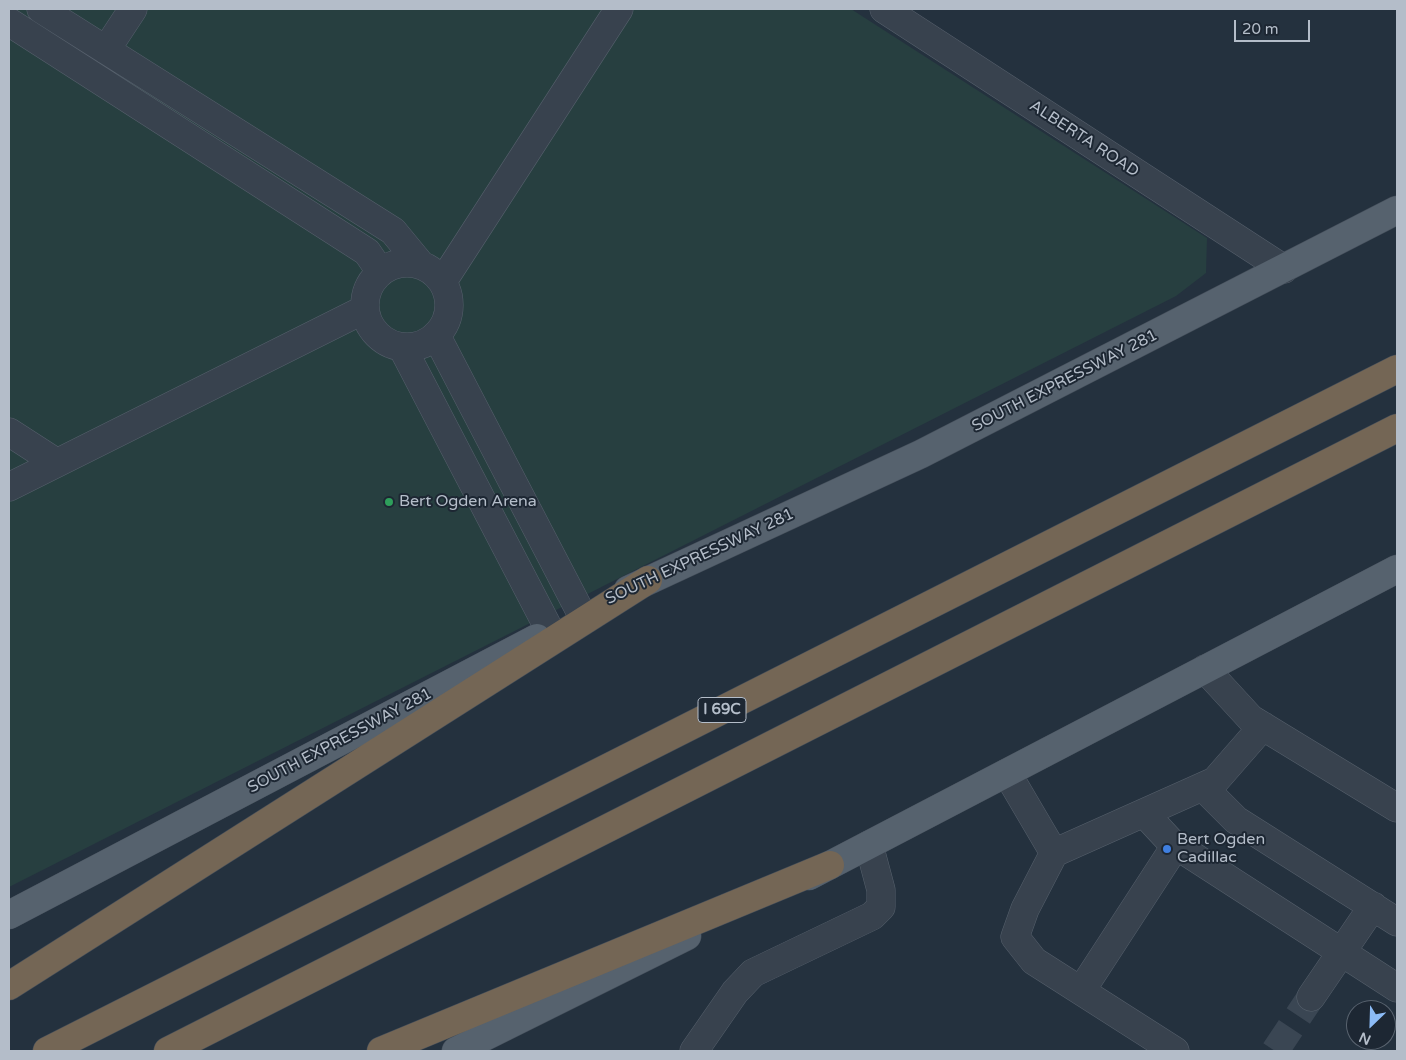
<!DOCTYPE html>
<html>
<head>
<meta charset="utf-8">
<style>
	body { margin:0 }
	#map { position:relative; width:1406px; height:1060px; overflow:hidden; background:#24313e; font-family:"Varela Round",sans-serif }
	canvas { display:block }
	.frame { position:absolute; inset:0; border:10px solid #b4bdc9; pointer-events:none }
	.north { position:absolute; left:1346px; top:1000px; width:50px; height:50px; box-sizing:border-box; background:#1d2733; border:1px solid #59636f; border-radius:50%; rotate:204deg; font-size:14px; font-weight:700; line-height:20px; text-align:center; color:#b4bdc9 }
	.north::after { content:''; display:block; margin:auto; width:18px; height:22px; background:#8cbbf6; clip-path:polygon(50% 0,100% 100%,50% 72%,0 100%) }
	.scale { position:absolute; left:1234px; top:20px; width:76px; height:22px; box-sizing:border-box; border:2px solid #b4bdc9; border-top:0; padding-left:6px; font-size:15px; line-height:18px; white-space:nowrap; color:#b4bdc9; -webkit-text-stroke:4px #1d2733; paint-order:stroke }
</style>
</head>
<body>
<div id="map">
<canvas width="1406" height="1060"></canvas>
<div class="frame"></div>
<div class="north">N</div>
<div class="scale">20 m</div>
</div>
<script>
const g = document.querySelector('canvas').getContext('2d');
g.lineJoin = 'round';
function paint(path, color) { g.fillStyle = color; g.fill(path, 'evenodd'); }
const poly = rows => new Path2D(rows.map(r => 'M' + r).join(''));
function stroke(path, color, width, dash) { g.strokeStyle = color; g.lineWidth = width; g.lineCap = dash ? 'butt' : 'round'; g.setLineDash(dash || []); g.stroke(path); }
function write(font, color, halo, rows, align = 'center') {
  g.font = font + ' "Varela Round",sans-serif'; g.lineWidth = 4; g.setLineDash([]); g.textBaseline = 'middle'; g.strokeStyle = halo; g.fillStyle = color; for (const [text, x, y, turn = 0] of rows) {
    g.save(); g.translate(x, y); g.rotate((+turn || 0) * Math.PI / 180); g.textAlign = isNaN(turn) ? turn : align; if (halo) g.strokeText(text, 0, 0); g.fillText(text, 0, 0); g.restore();
  }
}
const green = poly([
	[9,9,851,9,1207,238,1206,273,1176,296,9,887]
]);
const minorTunnel = poly([
	[1275,1051,1311,997]
]);
const minor = poly([
	[41,9,393,231,421,265],
	[884,9,1284,269],
	[9,22,367,252,380,271],
	[106,50,133,9],
	'365 305a42 42 0 1 1 84 0a42 42 0 1 1-84 0Z',
	[443,281,619,9],
	[436,335,582,615],
	[402,347,550,631],
	[9,432,57,463],
	[9,487,365,309],
	[1205,669,1251,719,1397,808],
	[1007,773,1054,853,1215,781,1263,726],
	[1203,787,1236,820,1397,922],
	[1144,813,1171,842,1397,988],
	[1054,853,1025,909,1015,937,1034,961,1175,1051],
	[1081,991,1176,845],
	[1311,997,1373,906],
	[694,1051,735,992,753,973,872,916,881,907,881,890,869,845]
]);
const major = poly([
	[628,590,921,454,1397,210],
	[809,876,1397,569],
	[9,915,537,638],
	[456,1051,687,936]
]);
const highway = poly([
	[9,986,648,580],
	[47,1051,1397,369],
	[168,1051,1397,428],
	[381,1051,830,865]
]);
const markers = [
	[389,502,5,"#2e9e5b"],
	[1167,849,5,"#3f7fe0"]
];
const shields = [
	[722,710,48]
];
const shieldNames = [
	["I 69C",722,710]
];
const streetNames = [
	["ALBERTA ROAD",1084,139,33],
	["SOUTH EXPRESSWAY 281",1065,381,-27],
	["SOUTH EXPRESSWAY 281",700,557,-25],
	["SOUTH EXPRESSWAY 281",340,741,-28]
];
const poiNames = [
	["Bert Ogden Arena",399,502],
	["Bert Ogden",1177,840],
	["Cadillac",1177,858]
];
paint(green, '#273f40');
stroke(minorTunnel, '#3a4653', 28, [28, 14]);
stroke(minor, '#56606c', 29);
stroke(major, '#444e5a', 29);
stroke(highway, '#434d59', 29);
stroke(minor, '#38424e', 28);
stroke(major, '#56626e', 28);
stroke(highway, '#746655', 28);
for (const [x, y, r, color] of markers) { const dot = new Path2D(); dot.arc(x, y, r, 0, 2 * Math.PI); g.fillStyle = color; g.fill(dot); stroke(dot, '#1d2733', 2); }
for (const [x, y, w] of shields) { const box = new Path2D(); box.roundRect(x - w / 2, y - 12.5, w, 25, 4); g.fillStyle = '#1d2733'; g.fill(box); stroke(box, '#b4bdc9', 1); }
write('bold 15px', '#b4bdc9', null, shieldNames);
write('16px', '#b4bdc9', '#1d2733', streetNames);
write('16px', '#b4bdc9', '#1d2733', poiNames, 'left');
</script>
</body>
</html>
